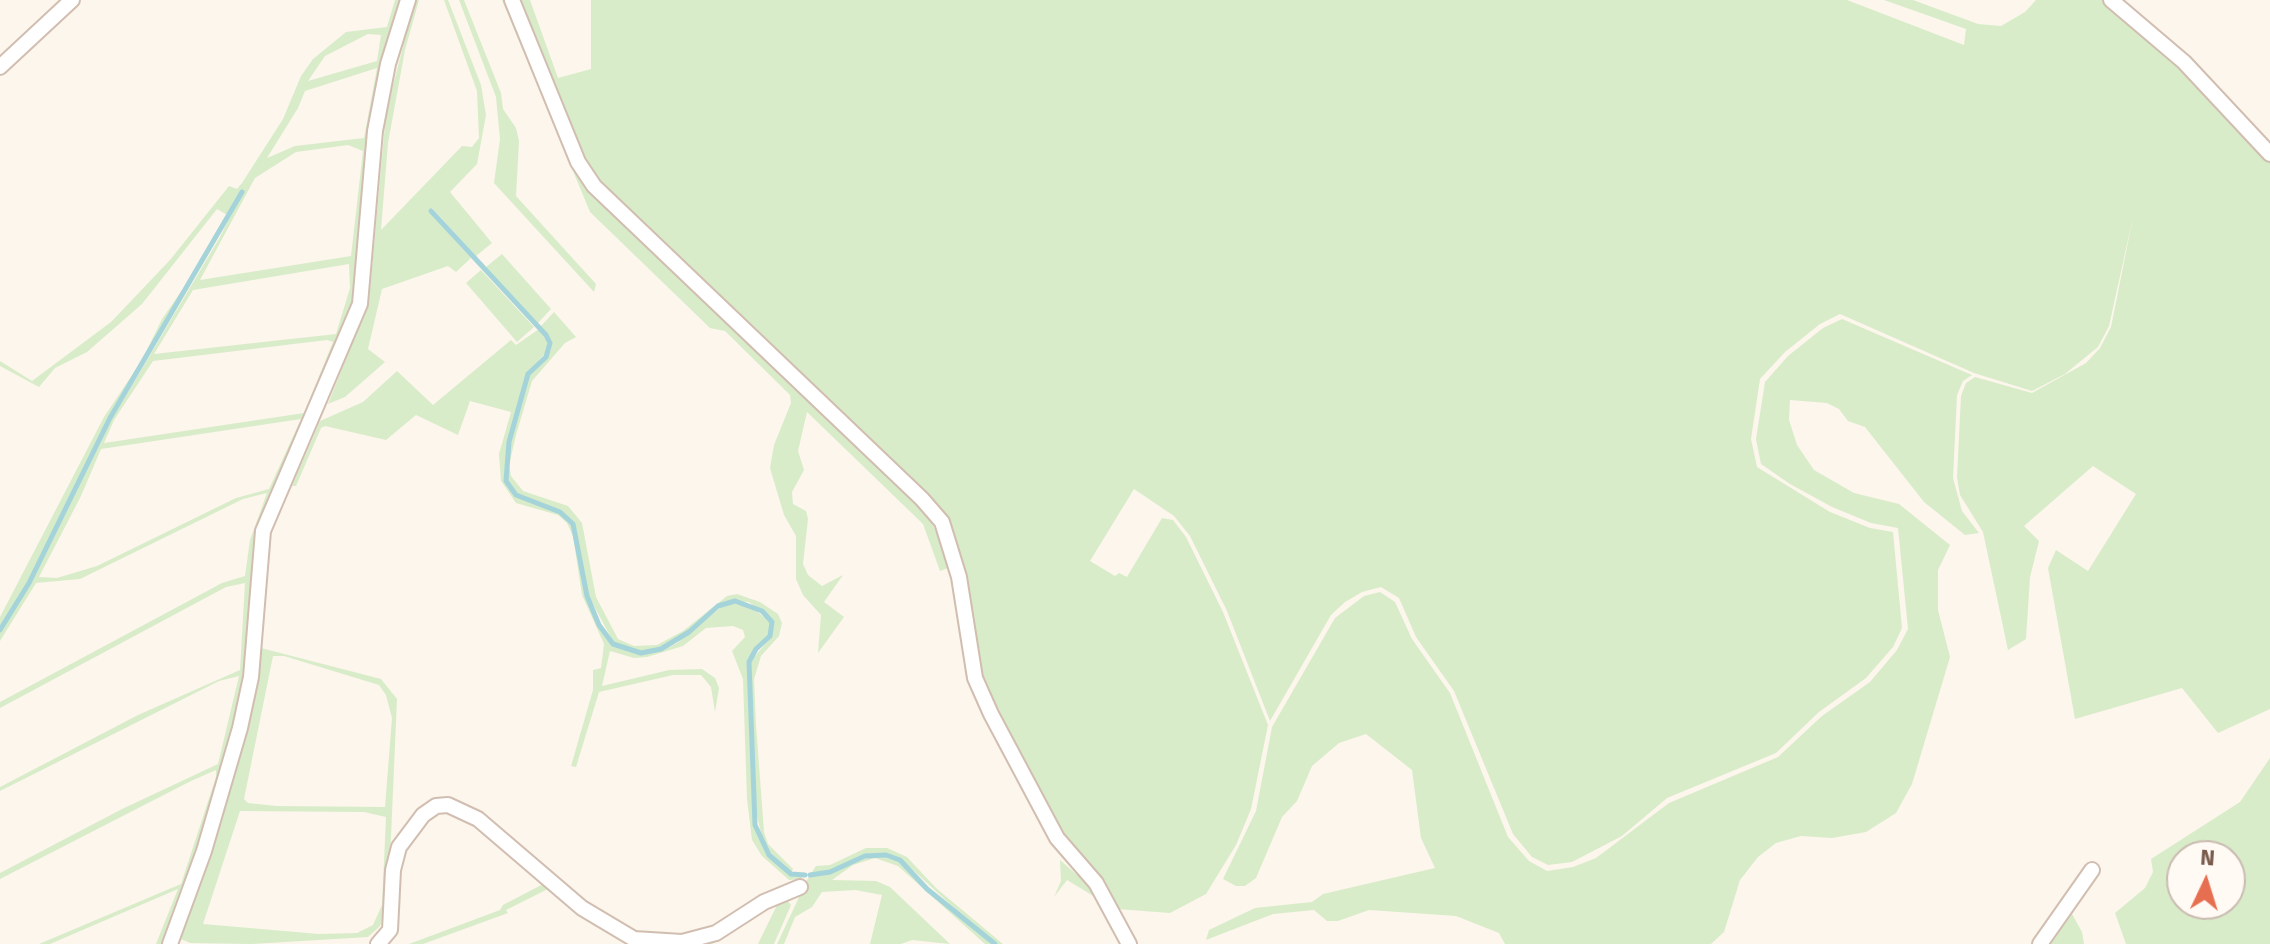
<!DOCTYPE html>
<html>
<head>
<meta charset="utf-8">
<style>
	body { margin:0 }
	#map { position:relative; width:2270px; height:944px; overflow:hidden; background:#fdf6ec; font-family:"Fira Sans",sans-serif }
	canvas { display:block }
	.north { position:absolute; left:2166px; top:840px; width:80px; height:80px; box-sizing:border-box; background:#fffaf3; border:2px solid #cabbb1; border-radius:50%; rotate:4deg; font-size:22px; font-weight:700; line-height:32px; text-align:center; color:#7a5c4d }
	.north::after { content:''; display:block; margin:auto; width:28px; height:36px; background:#e76f51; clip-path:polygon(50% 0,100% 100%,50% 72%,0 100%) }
</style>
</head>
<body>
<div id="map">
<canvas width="2270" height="944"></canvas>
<div class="north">N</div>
</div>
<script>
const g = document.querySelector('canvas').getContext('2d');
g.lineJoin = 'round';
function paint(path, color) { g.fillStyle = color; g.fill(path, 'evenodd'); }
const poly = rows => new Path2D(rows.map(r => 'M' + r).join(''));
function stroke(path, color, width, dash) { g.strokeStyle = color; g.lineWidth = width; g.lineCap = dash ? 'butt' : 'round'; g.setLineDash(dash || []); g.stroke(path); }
const green = poly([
	[395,0,400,0,379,85,354,300,254,547,245,683,184,893,162,944,156,944,178,889,50,944,39,944,181,884,216,777,216,770,191,781,0,879,0,873,122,809,218,764,239,676,219,681,0,791,0,787,138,715,240,670,245,583,226,587,0,708,0,702,222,583,245,576,250,540,267,493,243,499,80,579,36,583,0,641,0,633,30,584,112,419,220,237,243,190,229,216,217,209,142,304,87,352,55,368,39,387,0,366,0,361,32,381,111,322,170,260,229,186,237,189,242,183,283,119,301,76,313,59,346,32,387,27],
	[368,34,381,35,377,61,308,81,325,56],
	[377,68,364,138,295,146,267,158,298,108,305,91],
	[348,145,363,151,351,256,200,280,255,178,296,152],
	[349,264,350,288,336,334,154,354,193,290],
	[327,340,333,342,304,413,104,443,114,420,153,361],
	[301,419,269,489,236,498,97,566,57,578,39,577,81,496,101,449],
	[415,0,419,0,405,50,388,143,381,230,462,146,472,147,479,138,477,91,444,0,448,0,481,85,486,115,477,164,450,192,492,243,476,256,432,208,428,211,471,258,456,272,448,266,382,289,368,349,385,362,345,397,328,404,369,301,386,113],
	[459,0,464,0,501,93,503,109,516,128,519,141,516,196,596,284,594,292,494,183,500,139,496,97],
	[502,0,506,0,576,166,911,496,925,512,944,545,951,567,940,571,923,524,807,412,798,451,804,470,792,492,793,504,806,511,808,519,803,564,808,575,822,586,843,575,824,602,844,617,818,653,821,615,803,595,796,579,796,536,784,515,770,468,774,445,791,403,790,395,725,331,710,328,590,212],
	[521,0,530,0,558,78,591,69,591,0,1847,0,1964,45,1966,29,1884,0,1913,0,1978,24,2001,26,2025,12,2036,0,2103,0,2203,90,2270,162,2270,709,2218,733,2182,688,2075,719,2048,568,2056,550,2088,571,2136,494,2093,466,2024,526,2039,541,2030,577,2026,639,2008,650,1983,532,1960,495,1957,477,1961,396,1966,383,1975,377,2032,393,2086,363,2100,348,2111,327,2133,217,2109,326,2098,347,2065,374,2032,391,1974,373,1840,314,1820,324,1785,352,1760,379,1751,439,1757,467,1830,512,1870,528,1893,532,1902,628,1893,647,1866,678,1819,712,1776,753,1667,798,1622,836,1572,862,1548,865,1532,857,1513,834,1454,691,1416,637,1399,598,1381,587,1362,592,1345,602,1331,615,1270,721,1227,611,1190,536,1174,516,1134,489,1090,561,1115,576,1119,573,1127,577,1162,518,1173,520,1186,537,1223,612,1268,725,1251,809,1236,845,1206,894,1170,913,1117,909,1097,874,1063,837,980,681,949,524,912,480,595,178,575,141],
	[502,254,551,309,538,323,486,267],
	[205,257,109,418,28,582,0,627,0,617,104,417,142,360,162,319],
	[481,270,534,327,517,342,466,283],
	[554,312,576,337,565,343,532,381,516,435,509,465,511,476,523,491,568,506,582,523,596,597,618,639,634,646,657,645,683,631,727,596,737,594,760,602,778,614,782,623,779,636,761,656,754,679,756,725,764,832,768,844,793,869,791,873,764,846,755,807,750,662,771,637,773,621,749,602,725,601,688,632,661,648,641,652,614,643,588,595,575,524,560,511,517,494,507,480,511,443,530,375,551,350,547,334,540,327],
	[1842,319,1972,375,1963,381,1957,395,1953,478,1962,511,1979,533,1965,535,1924,502,1865,427,1848,421,1839,409,1827,403,1790,400,1789,420,1797,445,1814,470,1854,493,1899,504,1950,545,1938,570,1938,610,1950,657,1912,784,1896,813,1866,832,1832,838,1801,836,1776,843,1758,857,1740,880,1724,932,1711,944,1505,944,1499,933,1456,916,1369,910,1338,921,1327,921,1314,910,1273,914,1206,940,1209,930,1255,908,1312,902,1323,894,1435,868,1421,838,1412,770,1366,734,1339,743,1312,766,1297,801,1282,817,1256,878,1245,886,1236,886,1223,879,1256,811,1272,727,1335,618,1364,596,1380,592,1395,602,1412,639,1450,693,1508,837,1529,861,1547,871,1573,867,1596,858,1669,803,1778,757,1822,716,1870,682,1897,650,1908,629,1898,528,1871,523,1832,507,1790,484,1761,464,1756,439,1765,382,1788,356,1823,328],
	[539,329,545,335,549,349,527,374,508,442,504,481,515,496,559,513,572,525,586,596,598,626,612,645,640,654,662,651,677,643,726,603,748,605,771,622,769,635,755,648,748,661,754,825,768,856,790,876,803,876,801,879,789,880,762,856,752,840,747,799,743,679,732,651,745,637,743,630,733,626,706,628,683,646,647,657,634,658,610,651,602,686,669,670,702,669,715,678,719,688,715,712,711,687,701,675,673,675,599,692,576,767,571,766,593,690,593,670,601,668,604,644,582,595,573,536,567,523,558,515,516,503,501,481,499,454,511,412,470,401,458,435,416,415,386,440,325,426,321,428,296,486,292,486,320,421,363,402,397,371,433,405,511,340,516,345],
	[261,648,381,679,397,699,388,905,380,926,368,937,252,944,190,943,181,939,249,722],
	[273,656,284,656,379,685,386,695,392,718,385,807,276,806,248,803,244,799],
	[240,811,364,812,386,817,382,905,373,925,357,933,319,934,203,924],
	[2270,758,2270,944,2126,944,2115,913,2145,888,2153,872,2151,859,2240,802],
	[2182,856,2230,856,2230,904,2182,904],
	[866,848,887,848,907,857,936,888,1003,944,996,944,978,930,901,859,887,853,864,855,829,871,810,875,816,866,830,865],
	[875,855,899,861,926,890,992,944,985,944,898,866,875,858,853,865,832,880,876,881,890,887,950,944,912,940,901,944,870,944,882,895,855,890,822,892,812,907,795,917,784,944,777,944,809,876,830,873],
	[1060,860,1099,894,1116,923,1095,897,1067,880,1018,944,1054,897,1061,881],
	[547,882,552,887,506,910,508,913,423,944,409,944,500,910,503,905],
	[786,899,791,905,774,944,758,944,778,903,712,944,690,944],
	[2071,912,2082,932,2084,944,2046,944]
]);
const stream = poly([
	[431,211,546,335,550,343,546,357,528,374,509,442,506,481,516,495,560,512,573,524,587,596,599,625,613,644,641,653,661,649,689,632,718,606,735,601,762,611,772,622,770,636,756,649,749,662,755,825,769,855,791,874,805,875],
	[0,630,29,583,110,418,242,192],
	[810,875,830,872,865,856,886,855,900,860,927,889,995,944]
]);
const street = poly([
	[512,0,578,162,594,186,922,499,942,522,959,577,975,678,991,714,1057,838,1096,883,1129,944],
	[2111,0,2184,62,2270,154],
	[0,67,72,0],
	[170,944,204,851,240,728,251,677,263,531,360,304,375,131,388,64,408,0],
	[378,944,390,930,393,870,399,847,423,815,436,806,448,805,478,819,582,908,634,939,682,942,716,933,764,902,800,887],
	[2040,944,2092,870]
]);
paint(green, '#d8ecc9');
stroke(stream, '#a5d3da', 5);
stroke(street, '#d1beb0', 18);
stroke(street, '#fff', 14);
</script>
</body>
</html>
